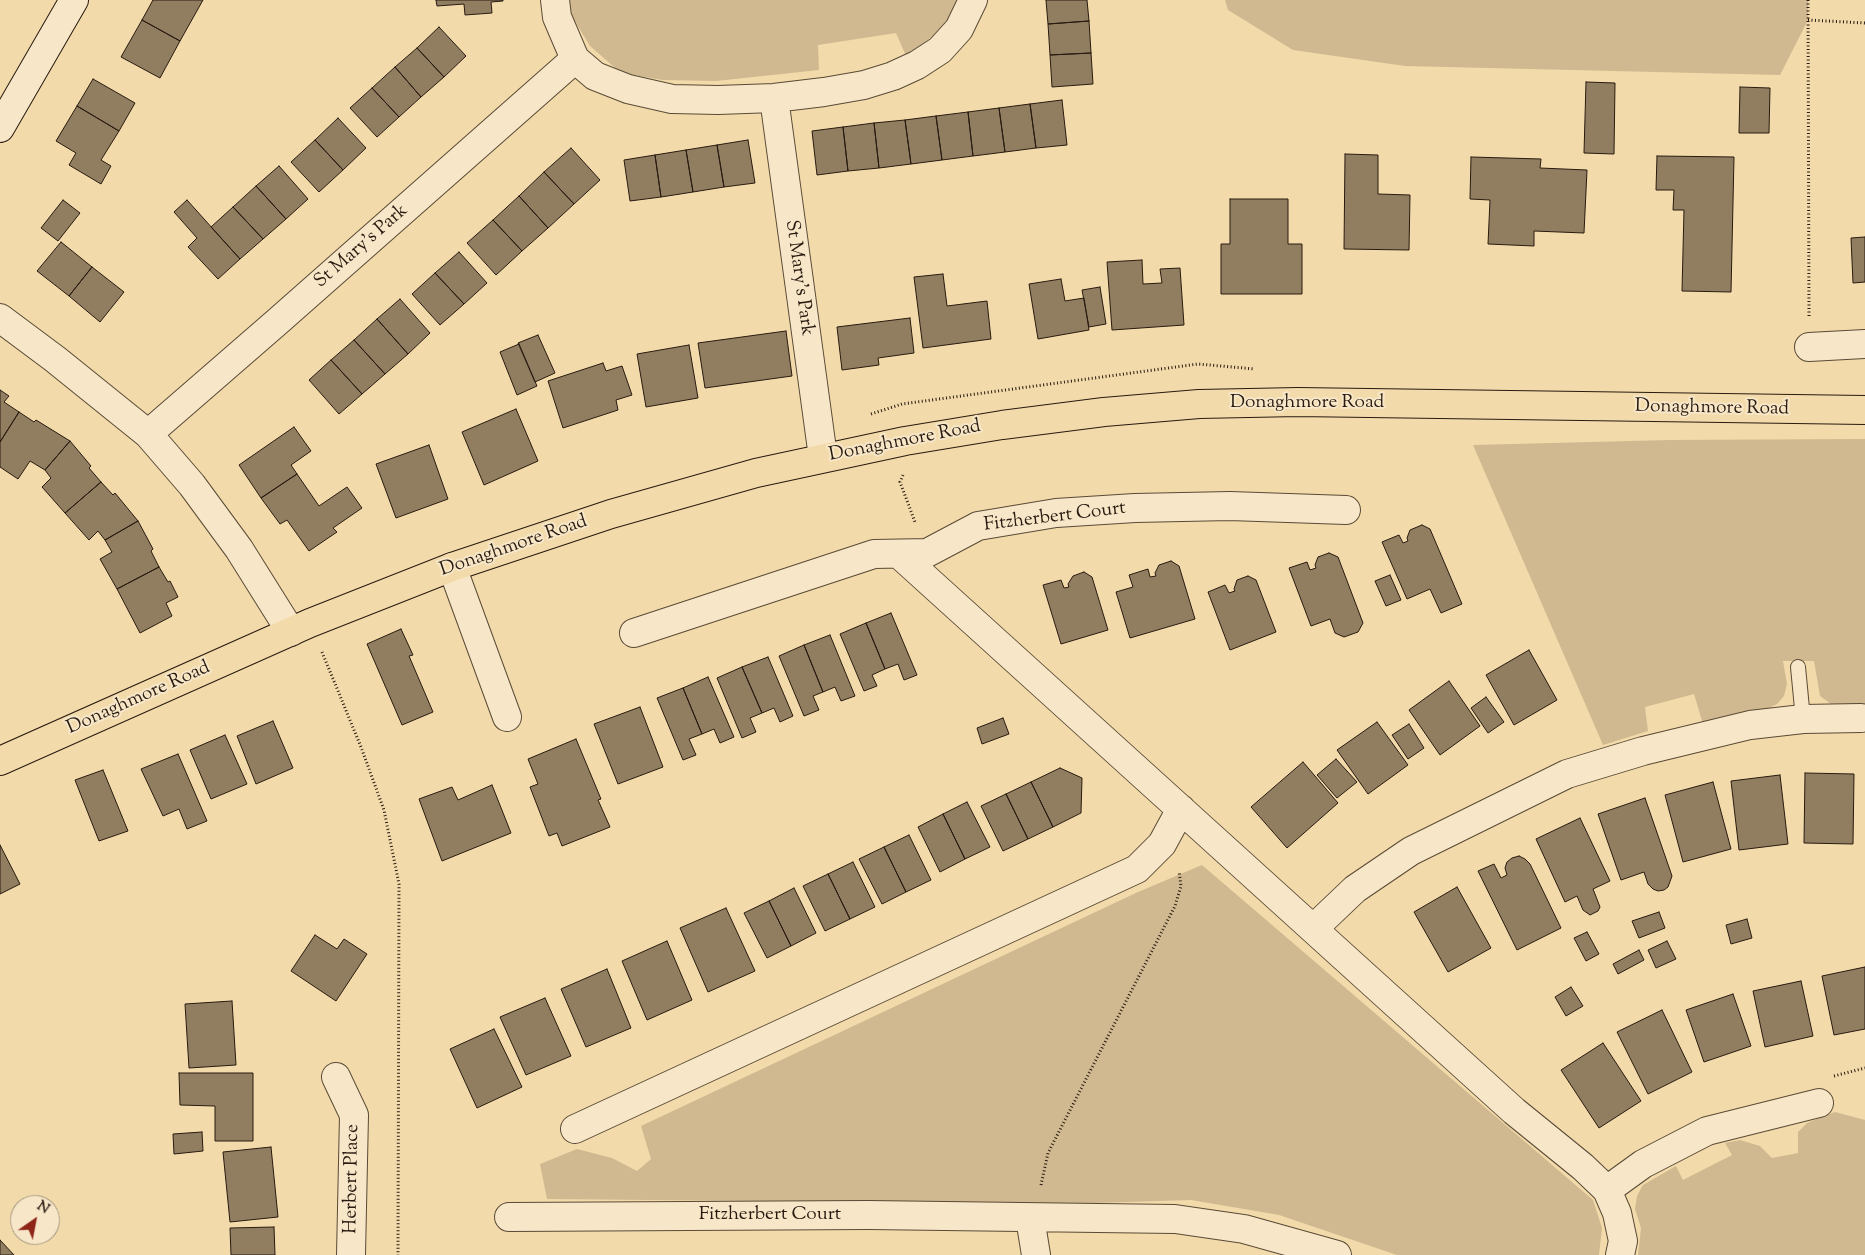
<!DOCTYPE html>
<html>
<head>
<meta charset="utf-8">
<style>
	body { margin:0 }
	#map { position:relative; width:1865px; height:1255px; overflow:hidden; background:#f2daaa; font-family:"Sorts Mill Goudy",serif }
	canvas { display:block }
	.north { position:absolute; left:10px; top:1195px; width:50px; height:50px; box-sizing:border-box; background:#f7e7c8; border:1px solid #a4957e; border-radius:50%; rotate:33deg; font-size:14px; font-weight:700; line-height:20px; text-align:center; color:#281a10 }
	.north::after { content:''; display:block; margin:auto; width:18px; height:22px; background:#8f2418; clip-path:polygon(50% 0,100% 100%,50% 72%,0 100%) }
</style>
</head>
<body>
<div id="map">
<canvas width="1865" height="1255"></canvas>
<div class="north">N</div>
</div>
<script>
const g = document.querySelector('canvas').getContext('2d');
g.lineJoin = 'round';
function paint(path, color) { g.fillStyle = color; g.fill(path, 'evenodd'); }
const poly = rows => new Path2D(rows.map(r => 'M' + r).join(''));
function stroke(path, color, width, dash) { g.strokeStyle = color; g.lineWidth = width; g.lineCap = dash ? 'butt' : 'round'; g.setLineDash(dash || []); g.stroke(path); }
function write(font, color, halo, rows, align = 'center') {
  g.font = font + ' "Sorts Mill Goudy",serif'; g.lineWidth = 4; g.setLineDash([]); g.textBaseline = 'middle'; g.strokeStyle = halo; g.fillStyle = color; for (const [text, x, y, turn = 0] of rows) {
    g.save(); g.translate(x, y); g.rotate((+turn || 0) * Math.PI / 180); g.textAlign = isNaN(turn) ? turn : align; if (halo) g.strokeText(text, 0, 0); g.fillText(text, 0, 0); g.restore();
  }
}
const green = poly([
	[568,0,959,0,955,9,938,32,906,56,896,33,818,45,819,70,716,81,663,80,621,73,590,46,571,15],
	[1225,0,1808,0,1808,20,1780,75,1405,66,1293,50,1228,10],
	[1865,439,1865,705,1831,704,1820,696,1814,661,1783,661,1787,684,1784,696,1777,704,1765,710,1703,724,1694,694,1645,707,1648,731,1603,745,1473,445,1669,440],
	[1202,865,1593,1200,1602,1228,1599,1255,1397,1255,1279,1215,1191,1200,1061,1204,547,1199,540,1164,577,1149,612,1158,637,1171,651,1159,641,1126,1138,892],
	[1835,1112,1865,1120,1865,1255,1638,1255,1641,1228,1635,1209,1637,1196,1643,1185,1676,1166,1683,1180,1732,1155,1725,1143,1740,1140,1760,1146,1772,1158,1798,1153,1798,1132,1807,1123]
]);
const building = poly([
	[153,0,203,0,180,41,142,20,153,0],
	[436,0,503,0,503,1,491,2,492,13,465,15,464,4,437,6,436,0],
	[1046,0,1087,0,1089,21,1048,24,1046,0],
	[142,20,180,41,160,78,121,57,142,20],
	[1089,21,1091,53,1050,55,1048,24,1089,21],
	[439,27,466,56,444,77,417,48,439,27],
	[417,48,444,77,421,97,395,67,417,48],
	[1091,53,1093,84,1052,87,1050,55,1091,53],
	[395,67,421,97,399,117,372,88,395,67],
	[93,79,135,103,119,131,77,106,93,79],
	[1586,82,1615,83,1614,154,1584,153,1586,82],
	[1740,87,1770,88,1769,133,1739,133,1740,87],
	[372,88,399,117,377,137,350,108,372,88],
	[1062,100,1067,145,1036,148,1030,104,1062,100],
	[1030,104,1036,148,1005,152,999,108,1030,104],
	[77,106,119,131,101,160,111,166,101,184,69,165,76,153,56,141,77,106],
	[999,108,1005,152,973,156,968,112,999,108],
	[968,112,973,156,942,160,936,116,968,112],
	[936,116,942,160,911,164,905,120,936,116],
	[338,118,366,148,343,170,315,140,338,118],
	[905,120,911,164,879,168,874,123,905,120],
	[874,123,879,168,848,171,843,127,874,123],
	[843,127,848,171,817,175,812,131,843,127],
	[315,140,343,170,319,192,291,162,315,140],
	[748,140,755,183,724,187,717,145,748,140],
	[717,145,724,187,693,192,686,150,717,145],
	[571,148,600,180,574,204,544,172,571,148],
	[686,150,693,192,661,197,655,155,686,150],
	[1345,154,1378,155,1378,194,1410,195,1409,250,1344,249,1345,154],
	[655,155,661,197,630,201,624,160,655,155],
	[1657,156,1734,157,1731,292,1682,291,1684,210,1673,210,1674,190,1656,190,1657,156],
	[1471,157,1541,159,1540,168,1587,170,1584,233,1534,231,1534,246,1488,244,1490,200,1470,199,1471,157],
	[279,166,308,199,286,219,256,186,279,166],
	[544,172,574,204,548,228,519,196,544,172],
	[256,186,286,219,263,239,233,207,256,186],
	[519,196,548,228,522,251,493,220,519,196],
	[1230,199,1288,199,1288,244,1302,244,1302,294,1221,294,1221,244,1230,244,1230,199],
	[63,200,80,213,58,241,41,228,63,200],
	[187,200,240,259,218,279,188,247,197,238,174,212,187,200],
	[233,207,263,239,240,259,211,227,233,207],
	[493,220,522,251,496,275,467,243,493,220],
	[1865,237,1865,282,1853,283,1851,238,1865,237],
	[61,242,92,267,69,296,37,271,61,242],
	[459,252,487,283,464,304,435,273,459,252],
	[1142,260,1143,284,1162,283,1160,269,1180,268,1184,325,1112,330,1107,262,1142,260],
	[92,267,124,292,100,322,69,296,92,267],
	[435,273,464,304,440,325,412,294,435,273],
	[943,274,947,306,987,301,991,339,923,348,914,277,943,274],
	[1061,279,1065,301,1084,298,1089,330,1038,339,1029,284,1061,279],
	[1100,287,1106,324,1089,327,1082,290,1100,287],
	[400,299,430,333,408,354,377,319,400,299],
	[910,318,914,353,878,358,879,365,842,370,837,327,910,318],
	[377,319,408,354,385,374,354,340,377,319],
	[786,331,792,376,705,388,698,343,786,331],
	[538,335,555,373,535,382,518,343,538,335],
	[354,340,385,374,362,394,331,360,354,340],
	[519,344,537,386,517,395,500,352,519,344],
	[689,345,698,398,646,407,637,354,689,345],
	[331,360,362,394,339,414,309,380,331,360],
	[603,363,606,371,622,366,632,395,616,400,618,410,563,428,548,381,603,363],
	[0,390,9,396,4,402,19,412,0,442,0,390],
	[516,409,538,461,484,485,462,432,516,409],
	[19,412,34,422,36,420,70,441,45,470,30,461,18,479,0,467,0,442,19,412],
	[294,427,311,451,291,465,297,474,261,498,239,465,294,427],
	[70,441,91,466,89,468,101,482,65,513,42,487,51,478,45,470,70,441],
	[429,445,448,499,396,518,376,464,429,445],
	[297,474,319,506,347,487,362,508,333,528,337,532,309,551,287,520,280,524,261,498,297,474],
	[101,482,113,495,115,493,138,521,105,540,98,531,89,540,65,513,101,482],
	[138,521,153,549,151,551,159,567,117,589,100,559,112,552,105,540,138,521],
	[1422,525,1430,529,1462,604,1441,613,1430,589,1407,599,1382,542,1399,535,1403,543,1408,541,1407,538,1410,530,1422,525],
	[1329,553,1338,557,1363,623,1358,632,1344,637,1335,633,1330,619,1311,626,1289,568,1307,562,1310,570,1316,568,1315,565,1318,557,1329,553],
	[1171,561,1179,566,1195,619,1130,638,1116,592,1133,587,1129,575,1148,569,1150,577,1156,576,1155,573,1159,565,1171,561],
	[159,567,168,582,170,581,178,597,166,603,172,616,140,633,117,589,159,567],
	[1084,572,1092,577,1108,630,1061,644,1043,585,1061,580,1064,588,1069,587,1068,584,1073,576,1084,572],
	[1390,575,1401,600,1386,606,1375,581,1390,575],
	[1248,576,1256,580,1276,632,1230,650,1208,592,1225,585,1229,593,1235,591,1234,589,1237,580,1248,576],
	[891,613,917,675,904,680,898,664,885,669,866,623,891,613],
	[866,623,885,669,872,675,877,686,864,691,840,634,866,623],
	[401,629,413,655,409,656,433,712,402,725,367,644,401,629],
	[830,635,855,696,841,701,835,687,823,692,804,645,830,635],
	[804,645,823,692,813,696,819,710,804,716,779,656,804,645],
	[1529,650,1557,700,1514,725,1486,675,1529,650],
	[768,657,793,716,780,722,774,708,762,713,742,667,768,657],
	[742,667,762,713,750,718,756,732,742,738,717,678,742,667],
	[708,677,734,737,720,743,714,729,702,734,683,688,708,677],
	[1449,681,1480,726,1440,755,1409,710,1449,681],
	[683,688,702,734,689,739,696,755,683,760,657,698,683,688],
	[1486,697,1504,722,1488,733,1471,708,1486,697],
	[640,707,663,767,618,784,594,724,640,707],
	[1003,718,1009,734,982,744,977,728,1003,718],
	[273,721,293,768,256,784,237,736,273,721],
	[1377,722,1408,765,1368,794,1337,750,1377,722],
	[1409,724,1424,748,1408,759,1392,735,1409,724],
	[225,735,247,784,211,799,190,750,225,735],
	[576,739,601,799,598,800,610,827,562,846,557,833,549,836,530,787,538,784,528,759,576,739],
	[178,754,207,821,187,829,179,809,163,816,141,769,178,754],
	[1336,759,1357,782,1337,798,1317,775,1336,759],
	[1303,762,1338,803,1287,848,1251,807,1303,762],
	[1060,768,1082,778,1081,813,1053,827,1031,782,1060,768],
	[103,770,128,831,99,841,75,780,103,770],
	[1805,773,1854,774,1853,844,1804,843,1805,773],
	[1780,775,1788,844,1739,850,1731,781,1780,775],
	[1031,782,1053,827,1028,839,1006,794,1031,782],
	[1713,782,1731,849,1683,862,1665,795,1713,782],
	[492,785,511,833,442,861,419,799,452,787,458,800,492,785],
	[1006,794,1028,839,1003,851,981,806,1006,794],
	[1645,798,1672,876,1668,887,1664,890,1658,891,1653,889,1648,884,1644,872,1621,880,1598,814,1645,798],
	[967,802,990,847,965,859,943,814,967,802],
	[943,814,965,859,940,872,918,827,943,814],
	[1580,818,1610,881,1593,889,1600,907,1598,911,1590,915,1583,910,1577,896,1565,902,1536,839,1580,818],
	[909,835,931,880,906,892,884,847,909,835],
	[0,845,20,884,0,894,0,845],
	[884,847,906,892,882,904,859,859,884,847],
	[1519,856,1525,859,1530,864,1561,928,1517,950,1478,871,1494,864,1501,878,1507,875,1505,868,1507,862,1512,858,1519,856],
	[853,862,875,907,850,919,828,874,853,862],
	[828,874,850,919,825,931,803,886,828,874],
	[1457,887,1491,948,1448,972,1414,912,1457,887],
	[794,888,816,933,791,946,769,901,794,888],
	[769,901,791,946,767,958,744,913,769,901],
	[726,908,755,971,708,992,680,928,726,908],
	[1659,912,1665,928,1639,938,1632,921,1659,912],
	[1747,919,1752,938,1731,944,1726,925,1747,919],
	[1587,932,1599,954,1586,961,1574,938,1587,932],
	[315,935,337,949,344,939,367,954,336,1001,291,971,315,935],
	[667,941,692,1000,647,1020,622,961,667,941],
	[1667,941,1676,959,1656,968,1648,950,1667,941],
	[1639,950,1644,960,1618,974,1613,964,1639,950],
	[1865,967,1865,1029,1834,1035,1822,976,1865,967],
	[607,969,631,1028,586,1047,561,989,607,969],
	[1801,981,1813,1036,1765,1047,1753,991,1801,981],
	[1571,987,1583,1006,1566,1016,1555,997,1571,987],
	[1733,994,1751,1046,1704,1062,1686,1010,1733,994],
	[545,998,571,1056,526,1075,500,1017,545,998],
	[232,1001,236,1065,189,1068,185,1004,232,1001],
	[1662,1010,1692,1072,1648,1094,1617,1032,1662,1010],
	[494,1029,522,1087,477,1108,450,1049,494,1029],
	[1603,1043,1641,1101,1599,1128,1561,1070,1603,1043],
	[179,1073,253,1073,253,1141,215,1141,215,1106,180,1105,179,1073],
	[202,1132,203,1151,174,1154,173,1134,202,1132],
	[271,1147,278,1217,230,1222,223,1152,271,1147],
	[274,1227,275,1255,231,1255,230,1228,274,1227],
	[0,1240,14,1255,0,1255,0,1240]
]);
const path = poly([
	[1808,0,1809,317],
	[1808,20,1865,23],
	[871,414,902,404,1198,364,1255,369],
	[903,475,900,482,915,522],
	[322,652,361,747,384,810,399,884,398,1255],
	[1834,1076,1865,1068],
	[1041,1185,1048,1153,1175,906,1181,886,1179,871]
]);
const service = poly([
	[1798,667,1803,719]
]);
const minor = poly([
	[555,0,557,17,575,59,595,76,628,89,672,99,718,100,774,98,824,92,864,85,893,76,917,65,940,50,959,29,973,0],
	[774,98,823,457],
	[0,318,55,359,148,434,192,485,239,549,291,632],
	[1809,347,1865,344],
	[148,434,277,322,575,59],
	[900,555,1514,1111,1583,1167,1607,1190,1617,1213,1623,1241,1620,1255],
	[452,567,507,717],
	[634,633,874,554,927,553,978,526,1056,513,1135,508,1230,506,1346,510],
	[1313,929,1355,889,1411,851,1567,774,1643,751,1750,725,1803,719,1861,718],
	[336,1077,354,1115,351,1255],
	[575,1129,1137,869,1162,844,1181,809],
	[1607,1190,1643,1164,1707,1131,1819,1103],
	[509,1217,868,1215,1175,1219,1244,1229,1337,1255],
	[1030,1218,1036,1255]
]);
const secondary = poly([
	[0,128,74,0]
]);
const primary = poly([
	[0,761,310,623,452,567,611,514,756,473,905,441,1002,425,1104,412,1199,404,1298,402,1865,410]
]);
const streetNames = [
	["St Mary's Park",362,247,-41],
	["St Mary's Park",798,278,82],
	["Donaghmore Road",1307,404],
	["Donaghmore Road",1712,409,1],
	["Donaghmore Road",905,442,-11],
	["Fitzherbert Court",1055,518,-7],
	["Donaghmore Road",514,547,-19],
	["Donaghmore Road",139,699,-24],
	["Herbert Place",353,1179,-89],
	["Fitzherbert Court",770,1216]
];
paint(green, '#d0b990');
paint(building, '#917e60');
stroke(building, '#281a10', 1);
stroke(service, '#5a4a36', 16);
stroke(minor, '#5a4a36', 30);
stroke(secondary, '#281a10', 30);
stroke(primary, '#281a10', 30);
stroke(path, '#281a10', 3, [1, 2.5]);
stroke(service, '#f7e7c8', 14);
stroke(minor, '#f7e7c8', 28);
stroke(secondary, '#f7e7c8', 28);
stroke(primary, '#f2daaa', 28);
write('19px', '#281a10', '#f7e7c8', streetNames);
</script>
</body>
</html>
